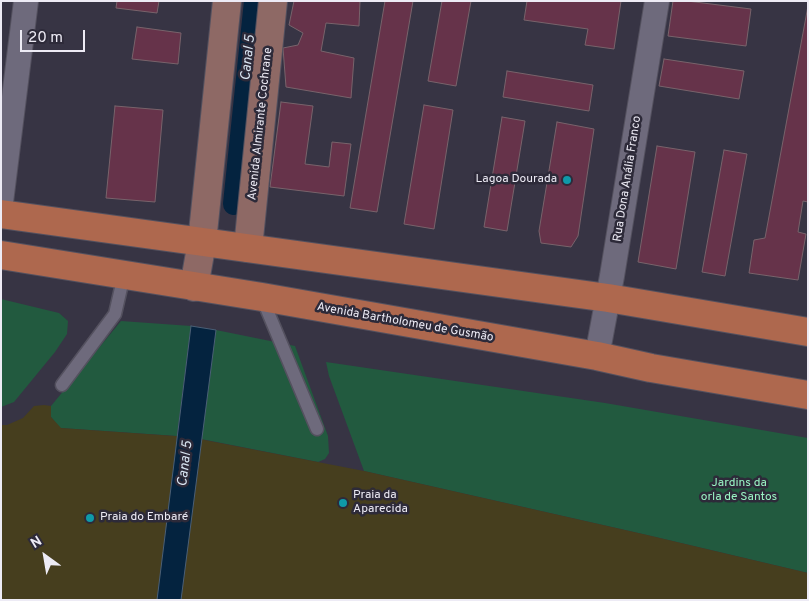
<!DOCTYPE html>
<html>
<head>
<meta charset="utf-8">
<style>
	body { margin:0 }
	#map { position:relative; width:809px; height:601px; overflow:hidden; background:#373444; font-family:Overpass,sans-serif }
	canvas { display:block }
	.frame { position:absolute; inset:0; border:2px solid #edebf5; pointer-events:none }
	.north { position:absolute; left:20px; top:531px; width:50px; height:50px; -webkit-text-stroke:4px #2d2a39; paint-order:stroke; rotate:328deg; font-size:14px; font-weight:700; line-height:20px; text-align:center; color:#edebf5 }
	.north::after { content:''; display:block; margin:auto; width:18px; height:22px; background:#edebf5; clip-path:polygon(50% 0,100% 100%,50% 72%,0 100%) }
	.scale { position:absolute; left:20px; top:30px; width:65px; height:22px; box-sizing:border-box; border:2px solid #edebf5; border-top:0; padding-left:6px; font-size:15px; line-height:18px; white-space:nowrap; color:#edebf5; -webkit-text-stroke:4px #2d2a39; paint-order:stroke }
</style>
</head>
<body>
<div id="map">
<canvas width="809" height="601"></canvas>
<div class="frame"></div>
<div class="north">N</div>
<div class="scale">20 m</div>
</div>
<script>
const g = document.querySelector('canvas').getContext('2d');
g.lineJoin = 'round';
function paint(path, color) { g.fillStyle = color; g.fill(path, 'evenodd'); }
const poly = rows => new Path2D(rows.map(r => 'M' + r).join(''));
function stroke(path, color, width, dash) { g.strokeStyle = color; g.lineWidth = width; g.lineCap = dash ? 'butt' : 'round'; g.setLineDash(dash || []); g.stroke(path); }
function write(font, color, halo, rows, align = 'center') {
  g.font = font + ' Overpass,sans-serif'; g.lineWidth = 5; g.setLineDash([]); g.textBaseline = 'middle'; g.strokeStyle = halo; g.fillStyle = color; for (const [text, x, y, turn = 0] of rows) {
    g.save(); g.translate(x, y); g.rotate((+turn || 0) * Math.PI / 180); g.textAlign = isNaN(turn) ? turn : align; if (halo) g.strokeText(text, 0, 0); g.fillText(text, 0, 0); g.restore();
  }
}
const green = poly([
	[1,299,59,313,68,321,67,334,55,352,14,402,1,407],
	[121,321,191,326,177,436,60,428,51,417,51,406],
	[216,330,295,346,328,436,329,453,325,459,318,462,201,439],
	[326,362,605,403,808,438,808,573,647,535,364,471,329,376]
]);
const sand = poly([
	[44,405,51,406,51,417,61,428,189,437,364,471,647,535,808,573,808,600,1,600,1,425,7,425,23,418,34,406]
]);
const water = poly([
	[191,326,216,330,181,600,157,600,191,326]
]);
const canal = poly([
	[234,204,255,1]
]);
const building = poly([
	[117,1,159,1,157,13,116,8,117,1],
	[294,1,360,1,359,26,326,23,321,51,354,58,351,98,286,87,283,48,298,45,303,33,289,25,294,1],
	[385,1,413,1,377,212,350,208,385,1],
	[442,1,471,1,456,86,428,81,442,1],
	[527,1,621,1,614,49,585,45,588,29,524,20,527,1],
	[673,1,687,1,751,9,746,46,668,36,673,1],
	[808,6,808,202,803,201,798,232,806,234,798,280,749,273,754,240,765,238,808,6],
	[137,27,181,33,178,64,132,59,137,27],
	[664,59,744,71,739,99,659,86,664,59],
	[507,71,593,85,589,111,503,97,507,71],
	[281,102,313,106,305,164,329,167,332,142,351,144,344,196,270,187,281,102],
	[424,105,453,110,434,229,404,224,424,105],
	[115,106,163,110,155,202,106,198,115,106],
	[502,117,525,121,507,231,484,227,502,117],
	[557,122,594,129,578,236,571,247,541,243,539,231,557,122],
	[657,146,695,152,676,269,638,262,657,146],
	[724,150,747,154,725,276,702,272,724,150]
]);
const lane = poly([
	[262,298,317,429],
	[62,385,115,314,124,275]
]);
const street = poly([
	[1,202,26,1],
	[597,356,612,276,657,1]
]);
const secondary = poly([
	[248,248,273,1],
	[194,287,202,242,227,1]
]);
const primary = poly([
	[1,214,608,298,808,332],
	[1,255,262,297,597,356,651,368,808,395]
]);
const markers = [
	[567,180,5,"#0f9aa8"],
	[343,503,5,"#0f9aa8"],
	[90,518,5,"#0f9aa8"]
];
const streetNames = [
	["Avenida Almirante Cochrane",261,124,-84],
	["Rua Dona Anália Franco",628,179,-81],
	["Avenida Bartholomeu de Gusmão",405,323,10]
];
const poiNames = [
	["Lagoa Dourada",557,180,"right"],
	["Praia da",353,496],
	["Aparecida",353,510],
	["Praia do Embaré",100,518]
];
const parkNames = [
	["Jardins da",739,484],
	["orla de Santos",739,498]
];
const waterNames = [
	["Canal 5",249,58,-84],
	["Canal 5",186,464,-83]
];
paint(green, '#225a3f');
paint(sand, '#463e1e');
paint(water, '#04233f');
stroke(water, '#4a5f76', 1);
stroke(canal, '#04233f', 22);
paint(building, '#66334a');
stroke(building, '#78636b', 1);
stroke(lane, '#54515f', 15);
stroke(street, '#54515f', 26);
stroke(secondary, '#54515f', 30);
stroke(primary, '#54515f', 30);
stroke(lane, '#6e6a7c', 12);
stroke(street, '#6e6a7c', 24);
stroke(secondary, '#8e6965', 28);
stroke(primary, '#ae684e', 28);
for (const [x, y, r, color] of markers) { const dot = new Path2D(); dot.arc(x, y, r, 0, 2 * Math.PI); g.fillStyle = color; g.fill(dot); stroke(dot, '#2d2a39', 2); }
write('12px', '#edebf5', '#2d2a39', streetNames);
write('12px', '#edebf5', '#2d2a39', poiNames, 'left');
write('12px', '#99f3c3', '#2d2a39', parkNames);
write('italic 14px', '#d9e5f2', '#2d2a39', waterNames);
</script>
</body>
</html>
